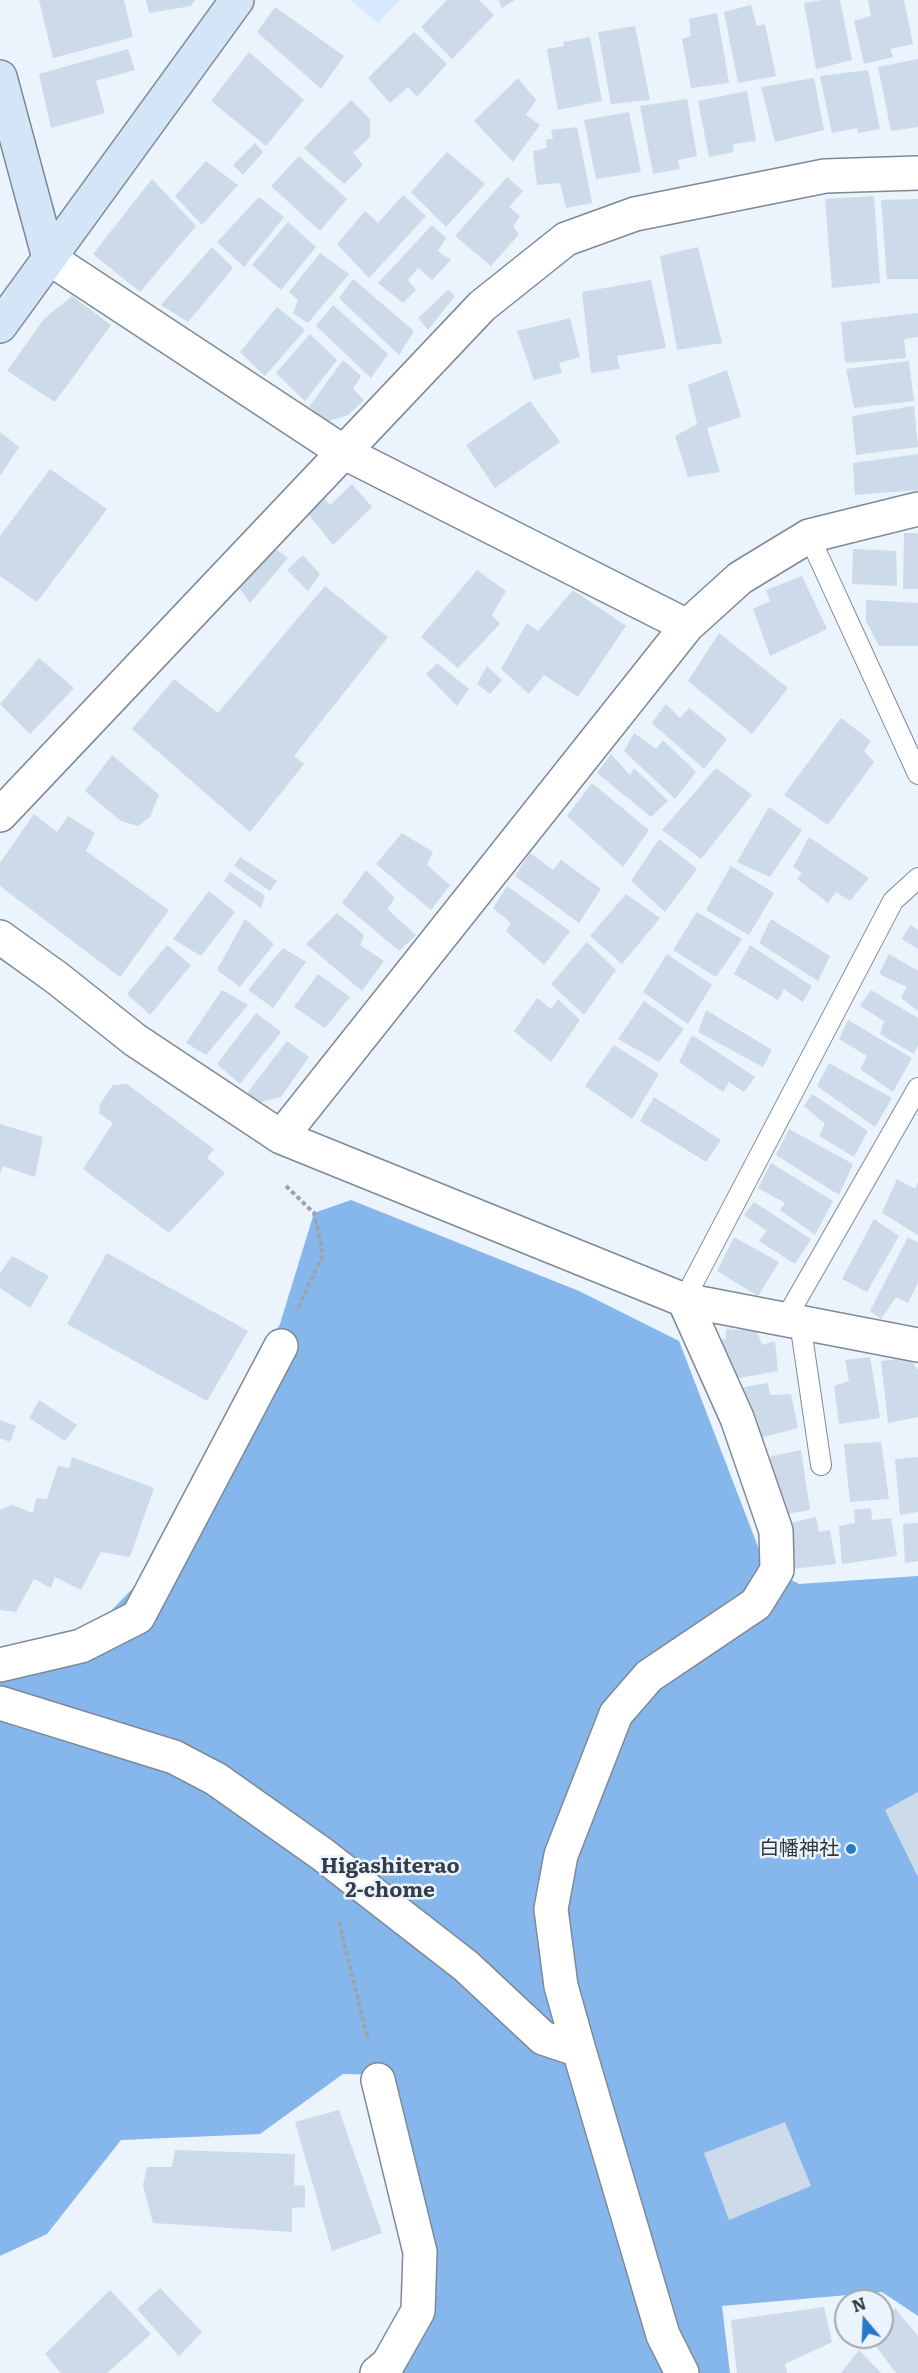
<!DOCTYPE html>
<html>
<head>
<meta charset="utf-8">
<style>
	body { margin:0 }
	#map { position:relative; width:918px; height:2373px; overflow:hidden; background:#ebf3fc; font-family:Literata,serif }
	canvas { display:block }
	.north { position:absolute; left:834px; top:2289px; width:60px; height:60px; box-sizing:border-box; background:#ebf3fc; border:2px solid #a1a8b0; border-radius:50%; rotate:341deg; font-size:16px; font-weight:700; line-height:24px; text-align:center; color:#32373d }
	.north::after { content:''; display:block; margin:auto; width:21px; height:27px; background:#287ac9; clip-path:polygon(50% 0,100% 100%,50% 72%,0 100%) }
</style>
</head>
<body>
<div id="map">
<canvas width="918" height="2373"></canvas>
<div class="north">N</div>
</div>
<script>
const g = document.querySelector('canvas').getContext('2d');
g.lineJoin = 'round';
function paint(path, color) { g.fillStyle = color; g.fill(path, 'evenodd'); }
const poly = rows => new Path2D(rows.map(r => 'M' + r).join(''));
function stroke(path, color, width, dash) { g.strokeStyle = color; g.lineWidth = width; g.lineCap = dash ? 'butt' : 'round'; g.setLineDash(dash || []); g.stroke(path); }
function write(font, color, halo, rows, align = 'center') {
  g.font = font + ' Literata,"Noto Sans JP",serif'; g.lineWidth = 5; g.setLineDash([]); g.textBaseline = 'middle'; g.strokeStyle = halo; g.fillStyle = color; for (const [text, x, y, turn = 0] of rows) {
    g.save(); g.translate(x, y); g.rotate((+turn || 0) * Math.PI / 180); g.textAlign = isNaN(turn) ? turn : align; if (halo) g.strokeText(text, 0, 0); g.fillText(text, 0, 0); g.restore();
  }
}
const built = poly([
	[350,0,400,0,378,23]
]);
const forest = poly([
	[351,1200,579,1291,679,1341,765,1565,799,1584,918,1576,918,2316,882,2292,722,2306,730,2373,393,2373,418,2328,388,2075,343,2074,260,2134,121,2140,47,2234,0,2256,0,1661,106,1616,137,1584,280,1324,314,1213]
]);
const building = poly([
	[39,0,124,0,133,37,53,58],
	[146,0,195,0,191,6,149,13],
	[447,0,479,0,494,15,452,59,421,27],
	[498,0,515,0,502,8],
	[822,0,840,0,852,60,816,69,804,3],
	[868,0,904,0,913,44,890,49,893,57,864,64,854,21,871,16],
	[751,5,757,26,765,24,776,76,738,83,724,12],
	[275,7,344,56,321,89,257,32],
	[717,13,729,83,691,88,682,39,691,36,689,19],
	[635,26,650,100,611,104,598,32],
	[414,32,447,64,417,97,408,87,390,103,368,78],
	[590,37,602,101,558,110,547,49,564,46,563,42],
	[128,49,135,70,96,81,105,113,51,128,39,74],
	[249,52,304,100,266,146,211,101],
	[918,59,918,127,891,131,878,67],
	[868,70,880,129,858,133,857,128,832,133,820,76],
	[518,78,536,100,526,115,540,125,513,162,474,121],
	[814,78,824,130,775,142,761,87],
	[747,91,756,141,733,144,734,152,709,157,698,101],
	[687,99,697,156,678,160,680,169,653,174,640,106],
	[351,100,370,119,370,137,353,153,363,165,344,184,304,148],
	[629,112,641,172,596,179,584,120],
	[577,127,592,203,566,208,560,183,537,185,533,151,547,148,546,139,553,139,551,130],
	[255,143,263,152,243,175,233,165],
	[447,152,485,184,446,227,411,192],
	[299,156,347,199,320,231,271,186],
	[206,161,238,185,202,225,175,196],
	[507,177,523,191,509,207,520,216,513,227,519,234,491,266,455,236],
	[152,179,196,226,140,292,93,254],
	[403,195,426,216,369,278,337,244,365,211,378,223],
	[874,196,880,283,832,288,825,199],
	[259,197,284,217,244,267,217,242],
	[918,199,918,279,887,279,881,200],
	[288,222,316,247,281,290,252,265],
	[432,225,446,238,438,251,451,260,432,280,418,268,408,280,416,290,403,303,378,283],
	[212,247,233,268,188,322,161,305],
	[698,247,722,343,677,350,660,256],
	[320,253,349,274,308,323,293,313,298,300,289,292],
	[353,279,414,331,399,355,339,298],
	[651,280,666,348,617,356,620,369,591,373,582,292],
	[448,290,455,296,428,330,418,318],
	[72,296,111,325,55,402,7,371,44,319],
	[333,305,388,354,371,378,316,326],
	[277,307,305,330,265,376,240,352],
	[918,313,918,337,904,339,906,358,845,363,841,322],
	[570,318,580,357,559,363,562,373,534,380,517,331],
	[310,334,337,360,305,401,276,373],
	[343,360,361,376,353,389,364,400,348,415,326,422,309,407],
	[909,361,914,401,854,408,846,369],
	[727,370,741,417,707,428,720,472,688,477,675,436,697,424,688,385],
	[530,401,560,442,495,488,466,445],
	[914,406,918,447,856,455,852,416],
	[0,432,19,447,0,476],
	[918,454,918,490,855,495,853,463],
	[50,469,107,509,37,602,0,576,0,536],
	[352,484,372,507,333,545,308,514,322,496,330,505],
	[904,533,918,533,918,589,903,589],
	[273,547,288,558,250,603,238,586],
	[853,549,896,551,897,586,852,584],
	[303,555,320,574,308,591,287,570],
	[477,570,506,591,492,615,500,624,458,668,421,637],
	[802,576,827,629,770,656,753,609,770,601,766,590],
	[325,586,388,637,294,756,304,764,250,832,132,729,174,679,218,713],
	[573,590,626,626,578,697,544,675,529,694,501,669,527,623,538,631],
	[866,600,918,603,918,646,879,646,866,621],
	[719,633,788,688,752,734,688,681],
	[39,658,74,688,30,734,0,704],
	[437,663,469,689,457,706,426,674],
	[487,666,502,680,490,694,477,684],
	[666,704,680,718,689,708,727,739,704,769,652,723],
	[841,718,871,741,864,751,874,762,828,825,784,795],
	[634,733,656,749,663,740,696,772,675,799,624,751],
	[611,754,630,775,634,768,668,801,651,817,597,773],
	[112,755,159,795,150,817,138,826,121,821,85,791],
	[716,768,752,795,701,859,662,830],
	[592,783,649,830,623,867,567,816],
	[769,807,802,830,770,877,737,862],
	[34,814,57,832,68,816,95,833,86,851,169,910,120,977,0,886,0,863],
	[402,833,433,852,427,865,450,885,431,910,376,864],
	[809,837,869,878,850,901,836,892,828,903,797,879,802,873,793,867],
	[659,839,697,869,665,912,631,881],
	[530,853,553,870,561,860,601,889,579,923,515,876],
	[240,857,277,881,270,891,234,866],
	[731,866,774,893,749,935,706,910],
	[366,870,395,898,387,909,416,935,399,951,342,903],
	[230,872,265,896,261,908,224,881],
	[507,886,570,931,544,965,506,931,511,923,493,908],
	[209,891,235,912,201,956,173,939],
	[626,894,660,918,622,964,590,936],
	[697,912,742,939,716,977,673,950],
	[337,913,364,935,360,945,384,961,362,991,306,944],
	[245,919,274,944,240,987,217,970],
	[771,919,830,956,818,981,759,943],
	[910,925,918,930,918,949,902,939],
	[587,942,616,970,584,1015,551,984],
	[167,945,191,965,150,1015,127,994],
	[750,945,812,986,803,1002,784,989,778,1000,734,974],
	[283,948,306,962,273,1008,248,990],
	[667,954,712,985,688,1024,643,992],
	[889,954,918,971,918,1011,901,998,907,987,879,974],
	[318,974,350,997,325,1028,294,1007],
	[222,990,248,1005,206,1055,186,1043],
	[871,990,918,1018,918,1045,914,1054,880,1034,884,1021,860,1006],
	[537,998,551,1009,558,999,580,1020,551,1062,514,1031],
	[644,1001,684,1029,659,1062,618,1039],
	[706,1010,772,1050,763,1067,698,1032],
	[256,1013,281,1032,240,1084,217,1064],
	[848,1020,912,1058,893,1092,860,1069,867,1056,839,1039],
	[692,1035,755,1077,744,1092,729,1082,723,1092,679,1062],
	[287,1041,309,1057,281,1097,257,1103,245,1096],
	[614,1045,659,1074,632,1119,585,1086],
	[829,1063,892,1098,875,1127,817,1086],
	[127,1084,214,1149,207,1158,225,1173,169,1233,83,1169,113,1123,99,1113,100,1104,113,1085],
	[812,1094,868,1131,854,1157,819,1136,825,1124,804,1106],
	[654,1097,721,1140,706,1162,640,1121],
	[0,1124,43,1137,35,1177,3,1166,0,1173],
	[789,1129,853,1164,839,1195,776,1155],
	[771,1163,833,1201,815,1235,780,1210,785,1203,758,1188],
	[897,1179,915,1189,918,1182,918,1235,882,1213],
	[754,1202,811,1239,795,1264,759,1241,767,1231,744,1215],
	[874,1219,899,1236,867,1292,842,1279],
	[734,1237,779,1262,758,1296,717,1271],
	[908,1237,918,1243,918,1283,908,1303,896,1297,881,1319,870,1311],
	[107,1253,248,1331,207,1401,67,1324],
	[12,1256,49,1276,30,1308,0,1288,0,1273],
	[726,1329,757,1331,762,1345,775,1341,778,1371,728,1380,717,1341,726,1339],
	[870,1357,880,1418,839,1424,834,1386,849,1381,845,1360],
	[909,1358,918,1370,918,1417,888,1423,881,1361],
	[768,1383,770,1395,791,1394,798,1428,753,1440,739,1388],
	[39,1400,77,1425,65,1441,29,1418],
	[0,1420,16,1426,10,1442,0,1438],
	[881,1442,889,1499,850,1502,844,1444],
	[801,1450,810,1510,779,1515,764,1458],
	[72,1457,154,1488,130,1557,101,1552,81,1590,55,1577,51,1588,34,1579,16,1612,0,1610,0,1510,12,1505,33,1513,36,1498,47,1499,58,1466,69,1468],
	[918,1457,918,1512,900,1515,895,1459],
	[871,1508,872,1520,891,1518,897,1556,842,1564,839,1526,855,1523,854,1510],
	[816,1517,819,1532,830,1530,836,1564,792,1569,785,1524],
	[918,1523,918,1561,905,1563,903,1524],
	[918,1792,918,1877,885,1810],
	[339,2110,382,2233,332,2251,295,2122],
	[785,2122,811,2186,729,2220,704,2153],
	[175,2150,295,2154,294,2185,305,2186,305,2207,292,2208,292,2232,153,2223,143,2185,147,2167,172,2167],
	[160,2288,202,2332,179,2356,137,2309],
	[110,2290,151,2334,107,2373,61,2373,45,2354],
	[824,2307,832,2342,785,2364,787,2373,737,2373,731,2320],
	[895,2308,918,2336,918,2373,896,2373,869,2337,882,2337,882,2317],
	[859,2350,881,2373,841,2373]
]);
const path = poly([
	[286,1186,314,1213,323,1254,297,1310],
	[339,1922,368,2040]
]);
const lane = poly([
	[809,536,918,774],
	[684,1300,893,901,918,878],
	[785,1320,918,1088],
	[800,1322,821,1465]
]);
const street = poly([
	[49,258,345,453,687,626],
	[0,815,482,306,566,239,635,214,825,176,918,173],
	[0,937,57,978,135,1040,281,1137,684,1300,918,1345],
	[281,1137,687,626,740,578,809,536,918,509],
	[0,1665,81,1646,138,1617,281,1346],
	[0,1703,174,1757,216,1779,322,1854,466,1966,543,2038,579,2050],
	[377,2373,388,2364,418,2311,420,2252,378,2080],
	[682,2373,663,2335,579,2050,561,1986,551,1909,561,1855,616,1714,649,1676,756,1604,777,1570,776,1531,737,1418,684,1300]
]);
const secondary = poly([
	[0,77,49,258],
	[0,326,237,0]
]);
const markers = [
	[851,1849,6,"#287ac9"]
];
const poiNames = [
	["白幡神社",839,1849]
];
const neighbourhoodNames = [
	["Higashiterao",390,1867],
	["2-chome",390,1891]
];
paint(built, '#d6e9fe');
paint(forest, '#86b7ec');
paint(building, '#ccdae9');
stroke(lane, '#7d8997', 22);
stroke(street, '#7d8997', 36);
stroke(secondary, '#7d8997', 36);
stroke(path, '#9ca3ab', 4, [4.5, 3]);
stroke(lane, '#fff', 20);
stroke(street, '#fff', 33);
stroke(secondary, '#d4e5f7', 33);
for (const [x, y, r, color] of markers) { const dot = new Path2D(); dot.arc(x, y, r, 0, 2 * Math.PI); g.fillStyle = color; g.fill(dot); stroke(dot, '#ebf3fc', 2); }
write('20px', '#32373d', '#ebf3fc', poiNames, 'right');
write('bold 21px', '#333d49', '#ebf3fc', neighbourhoodNames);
</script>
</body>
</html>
